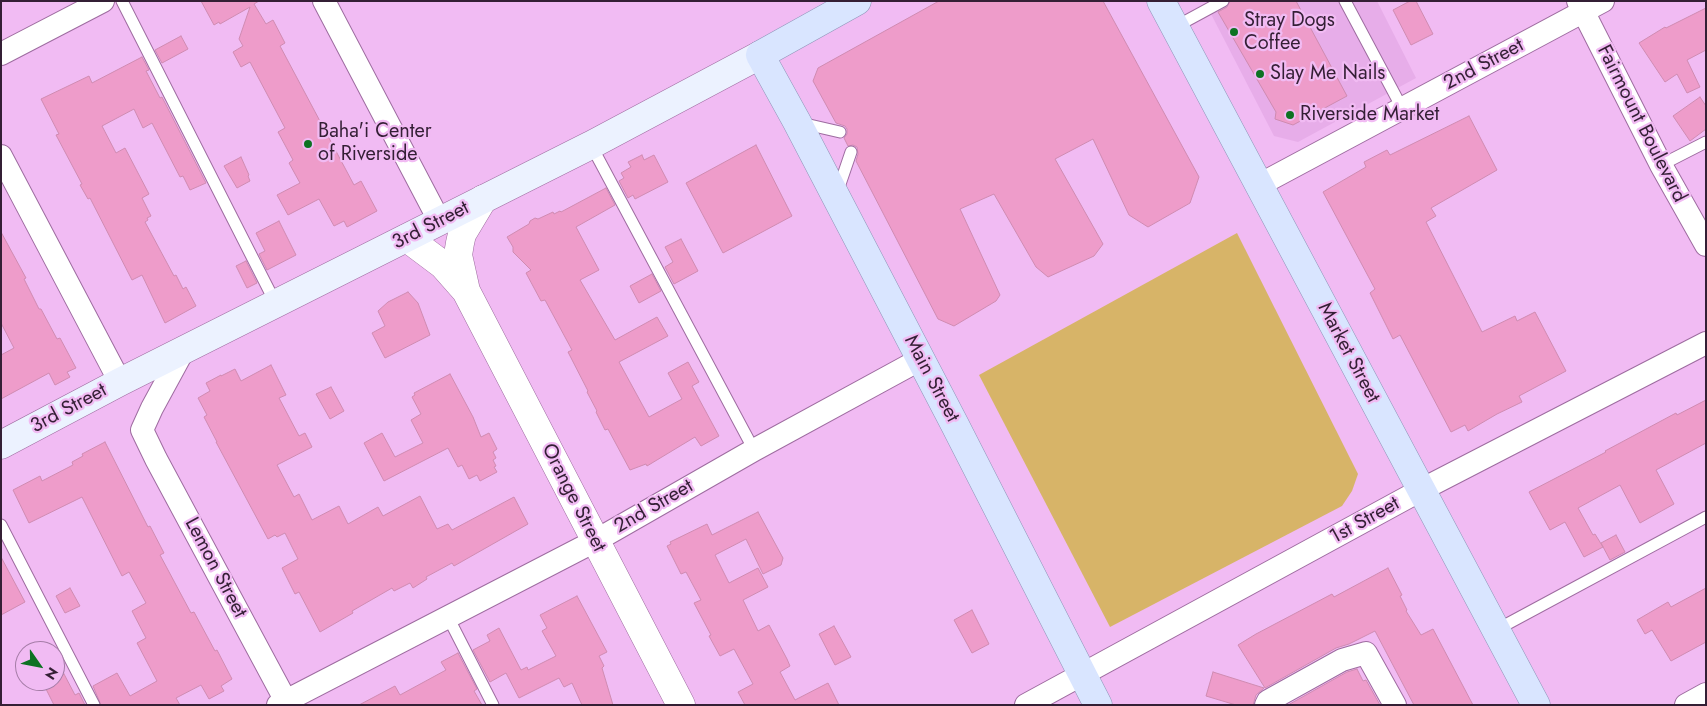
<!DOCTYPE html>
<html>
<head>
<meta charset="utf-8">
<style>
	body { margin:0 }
	#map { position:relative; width:1707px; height:706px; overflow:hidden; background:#f1bbf3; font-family:Jost,sans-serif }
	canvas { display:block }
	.frame { position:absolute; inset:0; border:2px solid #341f35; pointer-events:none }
	.north { position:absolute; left:15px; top:641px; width:50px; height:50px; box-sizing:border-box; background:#f1bbf3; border:1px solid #a57da7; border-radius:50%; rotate:123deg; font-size:14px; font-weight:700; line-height:20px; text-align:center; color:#341f35 }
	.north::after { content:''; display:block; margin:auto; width:18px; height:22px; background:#0d7222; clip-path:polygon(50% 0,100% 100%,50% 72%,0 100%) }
</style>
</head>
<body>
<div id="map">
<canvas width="1707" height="706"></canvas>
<div class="frame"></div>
<div class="north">N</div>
</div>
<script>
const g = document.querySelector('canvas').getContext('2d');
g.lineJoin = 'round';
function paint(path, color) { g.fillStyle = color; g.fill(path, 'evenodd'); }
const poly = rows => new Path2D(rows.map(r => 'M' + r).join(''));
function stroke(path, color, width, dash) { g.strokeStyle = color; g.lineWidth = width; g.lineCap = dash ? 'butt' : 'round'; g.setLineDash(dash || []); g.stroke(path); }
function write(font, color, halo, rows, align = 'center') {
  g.font = font + ' Jost,sans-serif'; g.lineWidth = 4.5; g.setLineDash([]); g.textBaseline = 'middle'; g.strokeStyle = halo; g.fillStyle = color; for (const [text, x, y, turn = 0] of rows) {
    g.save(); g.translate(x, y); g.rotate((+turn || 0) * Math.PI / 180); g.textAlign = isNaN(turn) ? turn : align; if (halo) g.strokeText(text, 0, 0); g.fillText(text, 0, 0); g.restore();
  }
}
const built = poly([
	[1234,1,1377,1,1416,78,1298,142,1274,136,1211,14]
]);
const green = poly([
	[1237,233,1358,474,1352,491,1342,506,1110,627,979,375]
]);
const building = poly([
	[201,1,259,1,254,4,266,24,273,20,285,43,280,46,354,185,361,181,377,211,347,227,344,221,334,226,319,199,288,215,277,195,300,183,289,163,293,160,278,132,285,128,250,62,241,67,233,52,243,46,239,39,250,7,220,24,219,22,214,25,201,1],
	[939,1,1103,1,1199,177,1190,203,1148,227,1129,215,1093,139,1055,159,1103,244,1094,256,1048,277,1036,267,994,194,960,209,1000,295,996,301,954,326,938,319,856,161,858,154,857,147,853,145,848,146,844,138,847,134,847,129,845,126,836,123,813,81,818,68,939,1],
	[1230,1,1296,1,1347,96,1293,125,1275,119,1276,112,1218,12,1227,7,1230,1],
	[1410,1,1416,1,1433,34,1411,45,1393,10,1410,1],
	[1706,8,1706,50,1687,60,1700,87,1687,93,1677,74,1665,82,1639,43,1665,27,1666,28,1706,8],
	[181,36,188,49,162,63,155,50,181,36],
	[142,57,149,70,146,71,160,98,162,97,206,183,190,190,183,176,180,177,152,123,143,128,134,109,102,126,116,153,125,148,149,194,142,198,151,216,147,218,148,220,145,222,174,276,176,275,183,289,186,287,196,306,165,323,142,275,132,280,90,198,88,199,80,185,82,184,56,135,59,134,41,99,89,76,92,83,142,57],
	[1700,97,1706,106,1706,129,1690,141,1673,116,1700,97],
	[1469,116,1497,170,1431,208,1436,216,1426,222,1482,332,1515,316,1517,321,1535,312,1566,371,1519,396,1522,402,1497,414,1468,431,1465,425,1451,432,1400,335,1393,339,1370,293,1375,289,1323,192,1366,167,1364,162,1387,150,1390,155,1469,116],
	[756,145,792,216,723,253,686,183,756,145],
	[642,155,644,160,654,155,668,182,635,199,633,195,628,198,619,181,624,178,621,173,631,167,628,162,642,155],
	[241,157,249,175,248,176,250,181,237,188,224,166,241,157],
	[606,188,615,205,576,227,599,270,580,280,615,340,657,317,668,336,619,362,649,417,682,399,668,373,688,362,699,382,692,386,719,436,701,446,695,437,647,466,646,464,630,470,608,429,605,430,596,412,597,411,587,392,588,391,568,352,572,350,545,300,541,301,526,273,531,270,513,252,513,247,507,237,529,224,530,221,535,218,538,219,553,212,554,214,560,211,561,212,606,188],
	[279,221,296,255,267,270,259,254,265,251,256,233,279,221],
	[1,232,26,278,24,279,39,309,41,309,57,339,60,338,76,368,67,372,70,377,55,385,49,373,1,399,1,355,14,348,1,323,1,232],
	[681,239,698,271,674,284,665,267,673,262,665,247,681,239],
	[246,261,257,283,247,288,236,266,246,261],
	[652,274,661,291,639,303,630,286,652,274],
	[408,292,418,303,430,335,385,358,372,333,385,326,378,311,388,302,408,292],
	[271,365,286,395,279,398,299,436,305,433,312,447,277,465,294,497,299,494,312,520,339,506,348,524,378,507,383,516,420,496,437,529,448,524,452,530,514,497,528,524,454,566,452,563,426,577,427,579,413,588,410,583,394,591,392,588,352,611,353,613,320,632,299,592,295,594,282,568,298,559,285,533,277,537,275,535,268,539,216,442,217,442,204,417,207,415,198,398,210,391,206,383,221,375,221,376,235,369,241,381,271,365],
	[450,374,473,417,481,437,489,433,497,449,493,452,496,458,493,460,496,466,494,467,497,472,480,481,477,475,469,479,462,465,458,467,448,448,384,481,364,443,382,433,395,457,423,443,411,420,421,414,412,397,415,395,414,393,450,374],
	[331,387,344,411,330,419,316,394,331,387],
	[1706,400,1706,443,1656,470,1674,504,1640,523,1620,485,1578,508,1593,535,1595,534,1603,547,1584,557,1565,522,1550,530,1529,492,1606,452,1605,451,1676,413,1677,415,1706,400],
	[105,442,148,527,150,526,164,553,160,555,191,613,194,612,215,651,217,650,232,679,221,686,224,691,209,699,201,685,176,698,180,705,101,705,93,686,117,673,130,696,157,681,137,643,146,638,132,611,146,603,129,572,122,576,82,497,29,523,13,490,40,476,42,481,73,465,72,462,83,456,82,454,105,442],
	[758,512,783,558,781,565,763,574,746,539,715,555,729,583,758,568,768,587,743,600,758,631,769,625,787,659,790,666,780,672,795,700,828,683,839,705,745,705,738,692,753,684,734,649,720,656,709,636,711,635,694,603,701,600,686,572,681,574,667,546,671,544,670,542,707,524,712,535,758,512],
	[1616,535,1625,552,1610,560,1601,543,1616,535],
	[1,557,25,602,1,615,1,557],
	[1388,568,1402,595,1400,596,1407,610,1406,611,1421,635,1433,629,1473,705,1414,705,1375,631,1349,644,1336,648,1265,688,1238,645,1256,634,1332,594,1334,597,1388,568],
	[70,588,80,606,65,613,56,596,70,588],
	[1706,588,1706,642,1671,661,1652,630,1645,634,1637,620,1668,602,1671,607,1706,588],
	[577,596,607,652,599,656,604,666,602,668,613,705,582,705,572,683,564,687,559,678,519,698,506,673,490,682,473,650,490,641,487,635,499,628,521,670,527,667,528,670,556,656,542,631,547,628,540,615,577,596],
	[972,610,989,644,972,653,954,620,972,610],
	[834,626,851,657,835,665,819,634,834,626],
	[458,653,477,689,474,691,482,705,359,705,395,686,400,695,446,670,441,662,458,653],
	[1357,669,1363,681,1366,680,1380,705,1288,705,1347,672,1357,669],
	[1213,672,1264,688,1256,695,1253,705,1236,705,1206,696,1213,672],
	[64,674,75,695,79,693,85,705,54,705,44,685,51,681,55,681,55,679,64,674]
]);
const service = poly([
	[122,1,276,304],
	[1345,1,1402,108],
	[1175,27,1223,1],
	[801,123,840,132],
	[591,145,754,450],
	[1661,165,1706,142],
	[837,193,851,152],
	[1,525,94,705],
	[448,617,493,705],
	[1496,630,1706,517]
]);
const minor = poly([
	[324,1,440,222],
	[1578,1,1661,165,1706,245],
	[1,54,103,1],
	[1,156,120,382],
	[1259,185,1603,1],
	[183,351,152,408,142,430,156,459,288,705],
	[278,705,595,541,754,450,921,359],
	[1026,705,1421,490,1706,343],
	[1266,705,1268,701,1342,660,1366,653,1395,705],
	[1686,705,1706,694]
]);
const tertiary = poly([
	[483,199,462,234,460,243,458,255,466,291,681,705],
	[407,238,443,265,465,290]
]);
const secondary = poly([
	[1,445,120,382,591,145,760,55]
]);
const primary = poly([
	[857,1,760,55,797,122,955,425,1098,705],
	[1161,1,1536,705]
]);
const markers = [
	[1234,32,5,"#0d7222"],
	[1260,74,5,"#0d7222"],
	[1290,115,5,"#0d7222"],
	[308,144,5,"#0d7222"]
];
const poiNames = [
	["Stray Dogs",1244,21],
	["Coffee",1244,44],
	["Slay Me Nails",1270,74],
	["Riverside Market",1300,115],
	["Baha'i Center",318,132],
	["of Riverside",318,155]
];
const streetNames = [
	["2nd Street",1484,65,-28],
	["Fairmount Boulevard",1641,124,63],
	["3rd Street",431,226,-27],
	["Market Street",1348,353,62],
	["Main Street",931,379,62],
	["3rd Street",69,409,-28],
	["Orange Street",573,498,63],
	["2nd Street",654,507,-30],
	["1st Street",1365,521,-29],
	["Lemon Street",215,568,62]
];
paint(built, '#e7ade9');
paint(green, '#d7b468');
paint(building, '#ee9cca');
stroke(building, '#cf8bb1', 1);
stroke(service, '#9e6ca0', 13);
stroke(minor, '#9e6ca0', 24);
stroke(tertiary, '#9e6ca0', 29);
stroke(secondary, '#9e6ca0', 29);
stroke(primary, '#8e95b8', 29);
stroke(service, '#fff', 11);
stroke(minor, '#fff', 22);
stroke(tertiary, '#fff', 28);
stroke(secondary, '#ecf2ff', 28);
stroke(primary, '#d9e5ff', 28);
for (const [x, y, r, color] of markers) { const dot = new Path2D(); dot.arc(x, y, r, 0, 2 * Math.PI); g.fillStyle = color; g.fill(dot); stroke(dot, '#f1bbf3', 2); }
write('20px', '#341f35', '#f1bbf3', poiNames, 'left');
write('20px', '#341f35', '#f1bbf3', streetNames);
</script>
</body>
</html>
